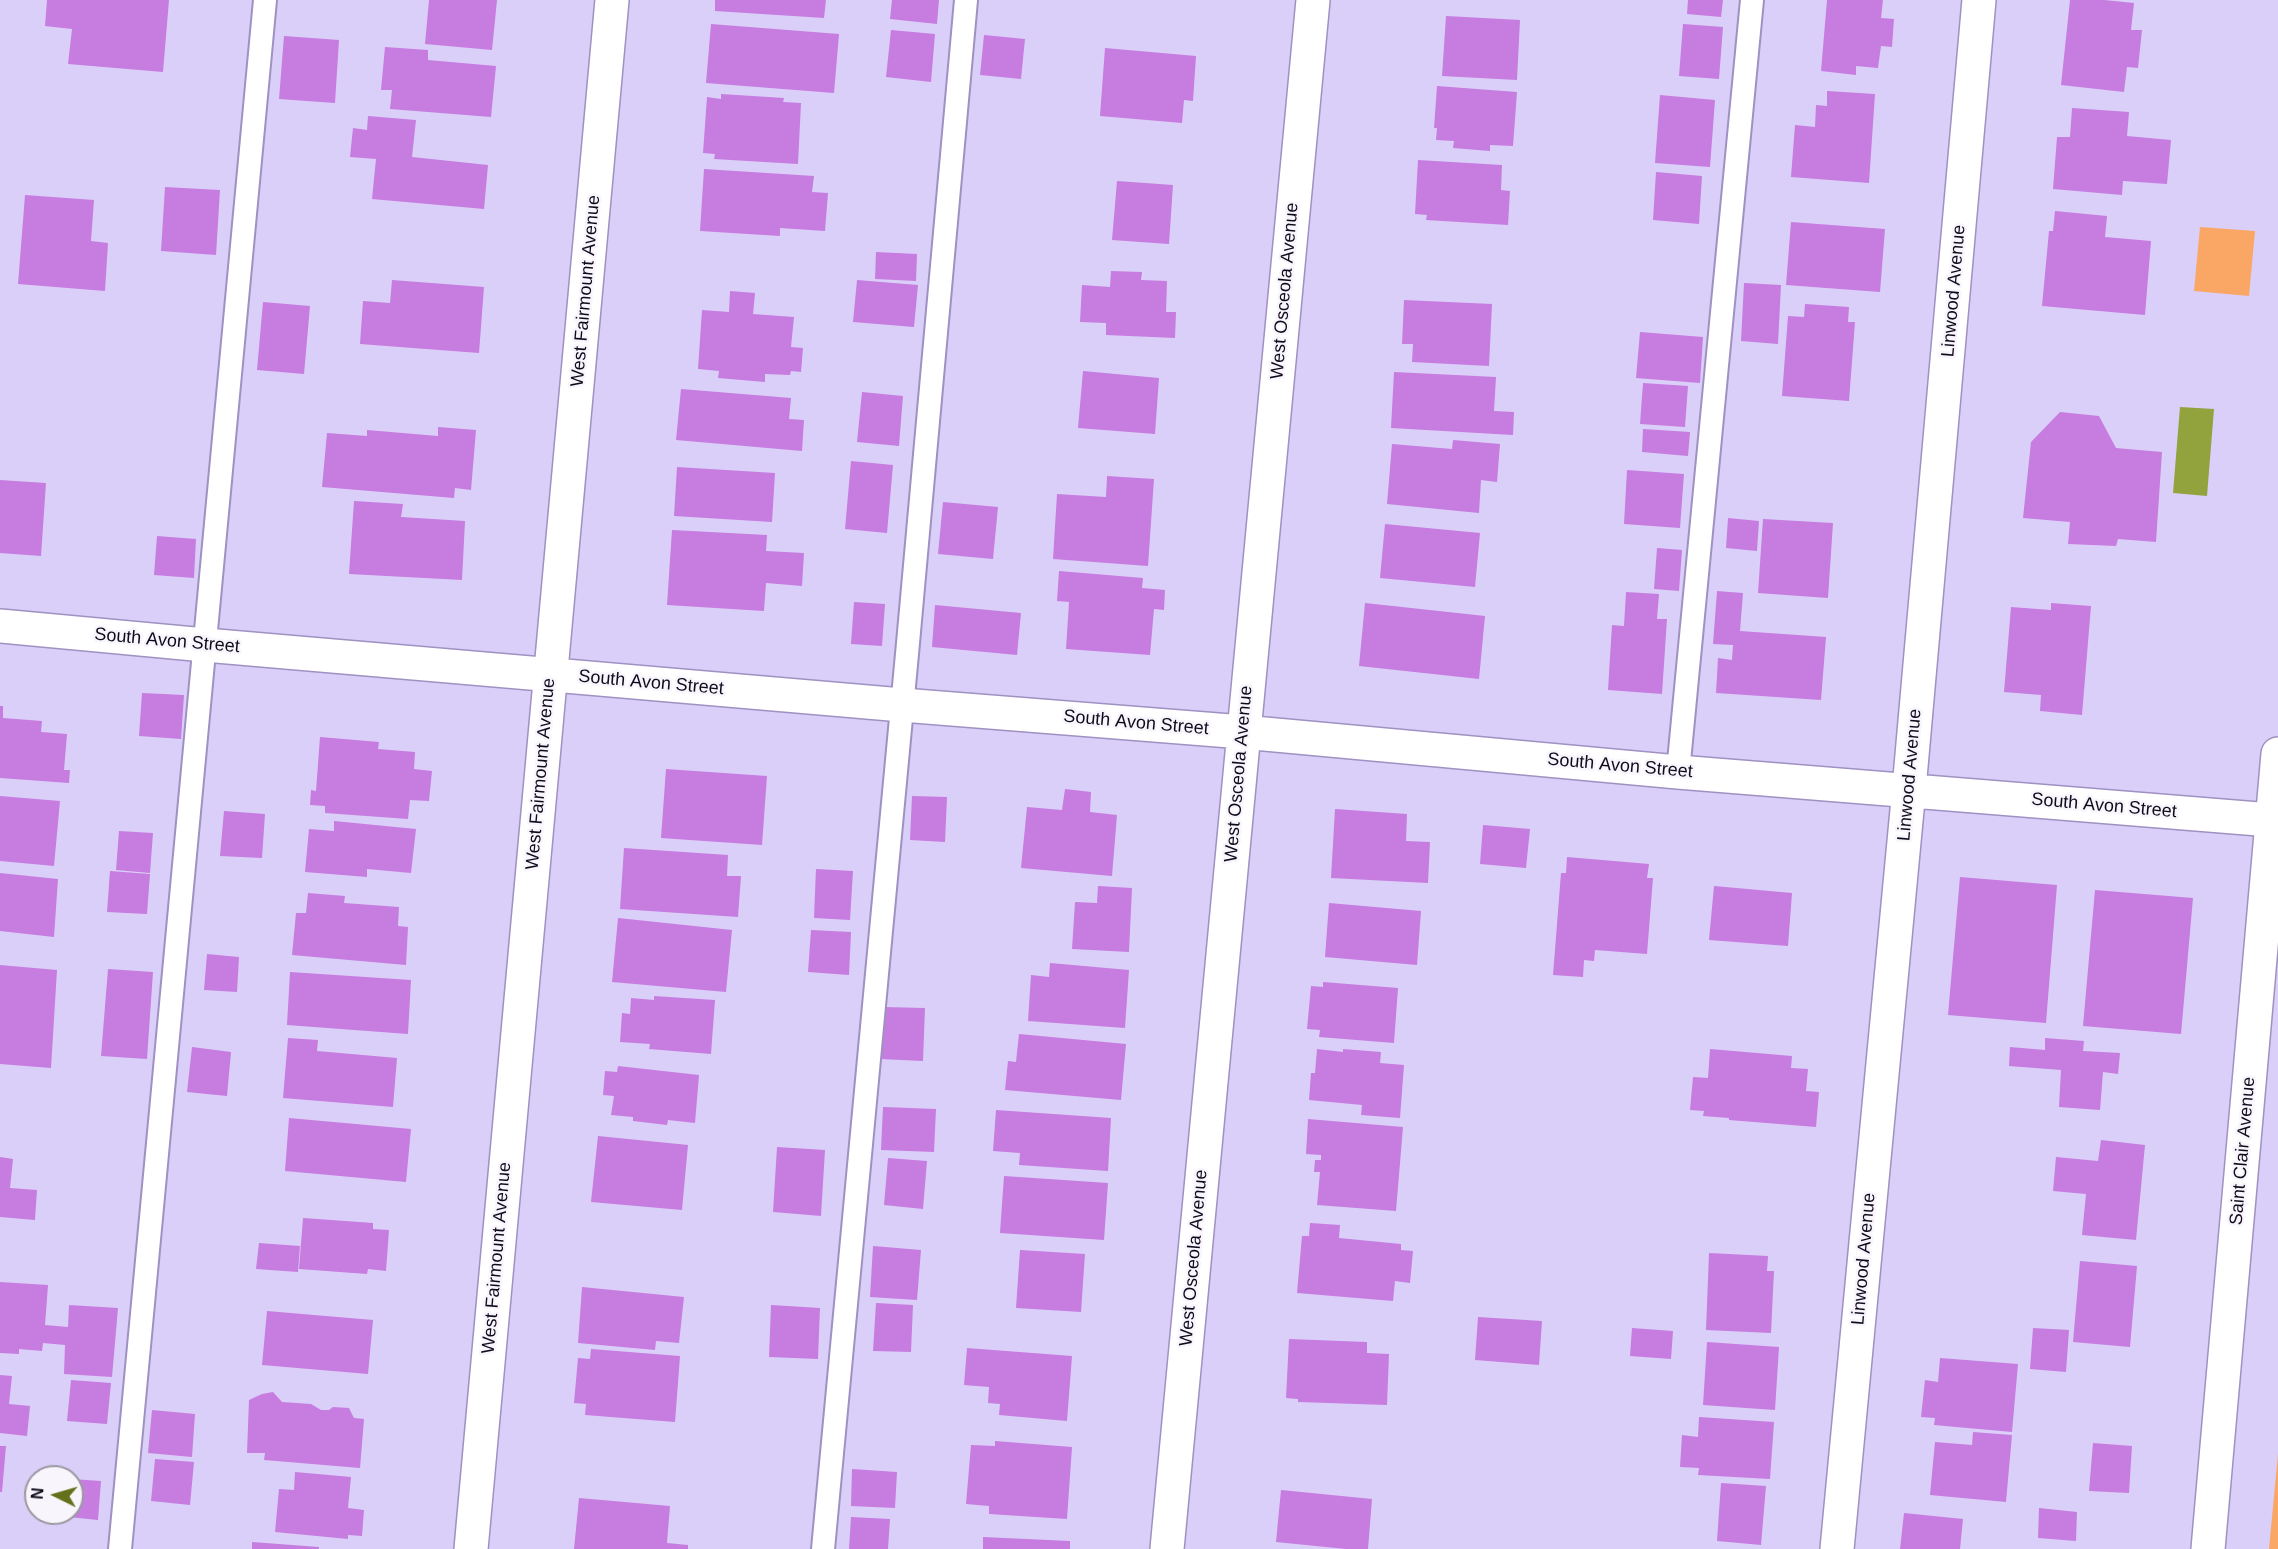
<!DOCTYPE html>
<html>
<head>
<meta charset="utf-8">
<style>
	body { margin:0 }
	#map { position:relative; width:2278px; height:1549px; overflow:hidden; background:#dacff9; font-family:Helvetica,sans-serif }
	canvas { display:block }
	.north { position:absolute; left:24px; top:1465px; width:60px; height:60px; box-sizing:border-box; background:#f8f6fc; border:2px solid #9b98a2; border-radius:50%; rotate:275deg; font-size:16px; font-weight:700; line-height:24px; text-align:center; color:#100b1c }
	.north::after { content:''; display:block; margin:auto; width:21px; height:27px; background:#64711b; clip-path:polygon(50% 0,100% 100%,50% 72%,0 100%) }
</style>
</head>
<body>
<div id="map">
<canvas width="2278" height="1549"></canvas>
<div class="north">N</div>
</div>
<script>
const g = document.querySelector('canvas').getContext('2d');
g.lineJoin = 'round';
function paint(path, color) { g.fillStyle = color; g.fill(path, 'evenodd'); }
const poly = rows => new Path2D(rows.map(r => 'M' + r).join(''));
function stroke(path, color, width, dash) { g.strokeStyle = color; g.lineWidth = width; g.lineCap = dash ? 'butt' : 'round'; g.setLineDash(dash || []); g.stroke(path); }
function write(font, color, halo, rows, align = 'center') {
  g.font = font + ' Helvetica,sans-serif'; g.lineWidth = 5; g.setLineDash([]); g.textBaseline = 'middle'; g.strokeStyle = halo; g.fillStyle = color; for (const [text, x, y, turn = 0] of rows) {
    g.save(); g.translate(x, y); g.rotate((+turn || 0) * Math.PI / 180); g.textAlign = isNaN(turn) ? turn : align; if (halo) g.strokeText(text, 0, 0); g.fillText(text, 0, 0); g.restore();
  }
}
const green = poly([
	[2200,227,2255,231,2249,296,2194,291],
	[2278,1454,2278,1549,2269,1549]
]);
const water = poly([
	[2180,407,2214,409,2207,496,2173,493]
]);
const building = poly([
	[47,0,169,0,163,72,68,64,72,29,45,26],
	[429,0,497,0,492,50,425,44],
	[715,0,826,0,824,18,715,11],
	[892,0,939,0,937,24,890,19],
	[1688,0,1723,0,1721,17,1687,14],
	[1827,0,1883,0,1881,18,1894,19,1892,47,1881,46,1878,68,1856,66,1856,75,1821,71],
	[2070,0,2104,0,2134,3,2131,30,2142,30,2138,68,2127,67,2124,92,2061,85],
	[1446,16,1520,20,1517,80,1442,76],
	[711,24,839,34,834,93,706,83],
	[1683,24,1723,27,1719,79,1679,76],
	[891,30,935,34,931,82,886,77],
	[984,35,1025,39,1021,79,980,75],
	[284,36,339,40,335,103,279,99],
	[385,47,428,50,428,60,496,66,491,117,390,109,392,90,381,90],
	[1105,48,1196,56,1193,101,1184,100,1182,123,1100,116],
	[1437,86,1517,92,1513,146,1490,145,1490,151,1453,148,1454,141,1436,140,1437,128,1434,128],
	[1827,91,1875,94,1869,183,1791,177,1795,125,1815,127,1816,105,1827,106],
	[721,94,784,98,783,102,801,103,798,164,714,159,715,154,703,153,707,97,721,99],
	[1660,95,1715,100,1710,167,1655,163],
	[2072,108,2129,112,2127,136,2171,140,2167,184,2123,181,2122,195,2053,189,2057,137,2070,137],
	[368,116,416,120,412,157,488,165,484,209,372,199,376,159,350,157,353,128,367,130],
	[1418,160,1502,165,1501,190,1510,191,1508,225,1426,220,1427,215,1415,214],
	[704,169,814,176,812,192,828,193,825,231,780,228,780,236,700,231],
	[1656,172,1702,176,1699,224,1653,220],
	[1117,181,1173,185,1169,244,1112,240],
	[165,187,220,190,216,255,161,251],
	[25,195,94,200,91,241,108,243,105,291,18,284],
	[2055,211,2107,216,2105,237,2151,241,2145,315,2042,306,2049,231,2053,231],
	[1791,222,1885,229,1880,292,1786,285],
	[876,252,917,254,916,281,875,279],
	[1111,271,1142,272,1141,280,1167,281,1166,312,1176,312,1175,338,1106,335,1106,323,1080,322,1082,285,1110,287],
	[392,280,484,287,479,353,360,344,363,301,390,303],
	[857,280,918,285,914,327,853,322],
	[1744,283,1781,285,1778,344,1741,341],
	[730,291,755,293,753,314,794,317,791,347,803,348,801,372,791,371,790,375,765,374,765,382,718,378,719,371,698,369,702,310,729,312],
	[1404,300,1492,304,1489,366,1412,362,1413,344,1402,344],
	[263,302,310,306,304,374,257,370],
	[1805,304,1849,307,1848,322,1855,322,1849,401,1782,396,1788,316,1804,317],
	[1640,332,1703,337,1700,383,1636,378],
	[1083,371,1159,378,1155,434,1078,428],
	[1394,372,1496,377,1494,411,1514,412,1513,435,1391,428],
	[1643,383,1688,386,1685,427,1640,424],
	[681,389,791,398,789,419,804,420,802,451,676,440],
	[862,392,903,396,899,446,857,442],
	[2060,412,2099,416,2116,448,2162,452,2156,542,2118,539,2116,546,2068,544,2070,522,2023,518,2031,442],
	[438,427,476,430,471,490,455,488,454,498,322,487,327,433,367,436,367,430,438,436],
	[1643,429,1690,432,1688,456,1642,452],
	[1453,440,1500,444,1497,482,1481,480,1479,513,1387,504,1392,444,1452,449],
	[851,461,893,465,887,533,845,529],
	[677,467,775,473,772,522,674,516],
	[1627,470,1684,474,1680,528,1624,524],
	[1107,476,1154,479,1148,566,1053,559,1057,494,1106,497],
	[0,480,46,483,41,556,0,553],
	[354,501,403,504,401,517,465,521,462,580,349,574],
	[943,502,998,507,993,559,938,554],
	[1728,518,1759,521,1757,551,1726,548],
	[1763,519,1833,523,1828,598,1758,593],
	[1385,524,1480,533,1475,587,1380,578],
	[672,530,767,535,766,551,804,553,802,586,766,583,764,611,667,605],
	[157,536,196,539,194,578,154,575],
	[1657,548,1682,550,1679,591,1654,589],
	[1059,571,1143,578,1142,588,1165,590,1164,610,1154,609,1150,655,1066,649,1069,602,1057,601],
	[1717,591,1743,593,1740,631,1826,637,1821,700,1716,693,1718,658,1732,660,1733,645,1713,644],
	[1626,592,1659,594,1657,619,1667,619,1662,694,1608,690,1612,625,1624,626],
	[854,602,885,604,882,646,851,644],
	[1365,603,1485,616,1479,679,1359,666],
	[2051,603,2091,606,2082,715,2040,711,2041,695,2004,692,2011,607,2051,610],
	[935,605,1021,613,1017,655,932,647],
	[142,693,184,695,181,739,139,736],
	[0,706,3,706,3,718,42,721,41,732,67,734,64,770,70,770,69,783,0,778],
	[320,737,379,742,378,749,415,752,414,769,432,771,429,801,410,800,408,819,325,813,325,806,310,805,311,790,316,791],
	[666,769,767,776,762,845,661,838],
	[1065,789,1091,792,1090,812,1117,815,1112,876,1021,868,1027,807,1062,810],
	[0,796,60,801,54,866,0,861],
	[912,796,947,797,945,842,910,840],
	[1335,809,1407,814,1406,841,1430,842,1428,883,1331,878],
	[224,811,265,814,262,858,220,856],
	[334,821,416,829,411,873,367,869,367,877,305,872,309,829,334,831],
	[1483,825,1530,829,1526,868,1480,864],
	[119,831,153,833,150,873,116,870],
	[624,848,728,855,727,876,741,876,738,917,620,909],
	[1567,857,1649,864,1647,878,1653,878,1647,954,1595,950,1594,961,1584,960,1583,977,1553,975,1561,873,1566,873],
	[816,869,853,871,850,920,814,918],
	[110,871,150,874,147,914,107,912],
	[0,873,58,879,54,937,0,931],
	[1960,877,2057,885,2046,1023,1948,1015],
	[1098,886,1132,888,1129,952,1072,949,1075,902,1097,903],
	[1714,886,1792,893,1788,946,1709,940],
	[2095,890,2193,898,2181,1034,2083,1026],
	[308,893,345,896,344,903,399,907,398,926,408,927,406,965,292,955,296,913,306,913],
	[1329,903,1421,911,1417,965,1325,957],
	[618,918,732,930,726,992,612,982],
	[811,930,851,932,849,975,808,972],
	[207,954,239,957,237,992,204,990],
	[1050,963,1129,970,1125,1028,1028,1021,1031,975,1049,977],
	[0,965,57,970,51,1068,0,1064],
	[108,969,153,972,147,1059,101,1056],
	[290,972,411,980,408,1034,287,1025],
	[1323,982,1398,988,1394,1043,1319,1037,1320,1030,1307,1029,1311,986,1323,987],
	[654,996,715,1000,711,1054,649,1049,650,1044,620,1042,622,1013,630,1014,631,998,654,1000],
	[883,1007,925,1008,923,1061,880,1059],
	[1019,1034,1126,1044,1121,1100,1005,1090,1008,1061,1016,1062],
	[288,1038,318,1040,317,1051,397,1058,393,1107,283,1098],
	[2045,1038,2084,1041,2083,1051,2120,1053,2118,1074,2103,1072,2100,1110,2059,1107,2061,1070,2009,1066,2010,1047,2045,1050],
	[192,1047,231,1052,227,1096,187,1092],
	[1317,1049,1343,1052,1343,1049,1381,1052,1380,1063,1404,1065,1400,1118,1361,1115,1362,1105,1309,1100,1311,1073,1315,1073],
	[1710,1049,1792,1056,1791,1068,1808,1069,1806,1091,1819,1092,1816,1127,1729,1120,1729,1118,1703,1116,1704,1111,1690,1110,1693,1077,1708,1078],
	[618,1066,699,1075,695,1123,668,1120,667,1125,633,1121,633,1117,611,1115,614,1096,603,1095,605,1071,617,1072],
	[883,1107,936,1109,934,1152,881,1150],
	[996,1110,1111,1118,1108,1171,1019,1165,1020,1153,993,1151],
	[289,1118,411,1129,406,1182,285,1171],
	[1308,1119,1403,1127,1396,1211,1317,1205,1320,1172,1314,1172,1315,1160,1321,1160,1321,1155,1306,1154],
	[598,1136,688,1145,682,1210,591,1202],
	[2101,1140,2145,1145,2136,1240,2082,1235,2086,1194,2053,1191,2056,1157,2098,1161],
	[777,1147,825,1150,821,1216,773,1212],
	[0,1157,13,1159,10,1188,37,1190,35,1220,0,1217],
	[888,1158,927,1161,923,1209,884,1205],
	[1004,1176,1108,1183,1104,1240,1000,1233],
	[303,1218,373,1223,373,1229,389,1230,386,1271,368,1269,367,1274,299,1269],
	[1310,1223,1340,1225,1339,1238,1401,1244,1401,1250,1413,1251,1410,1283,1395,1281,1393,1301,1297,1293,1302,1236,1309,1236],
	[259,1243,300,1246,298,1272,256,1269],
	[873,1246,921,1250,917,1300,870,1297],
	[1020,1250,1085,1254,1081,1312,1016,1308],
	[1709,1253,1768,1256,1767,1271,1774,1271,1771,1333,1706,1330],
	[2080,1261,2137,1266,2130,1347,2073,1342],
	[0,1282,48,1285,45,1325,68,1327,69,1305,118,1308,112,1377,64,1374,65,1345,43,1343,42,1351,19,1349,19,1354,0,1353],
	[582,1287,684,1297,679,1343,656,1341,655,1350,578,1343],
	[876,1303,913,1305,911,1352,873,1351],
	[771,1305,820,1308,818,1359,769,1357],
	[267,1311,373,1320,368,1374,262,1365],
	[1478,1317,1542,1321,1539,1365,1475,1360],
	[1632,1328,1673,1331,1671,1359,1630,1356],
	[2033,1328,2069,1330,2066,1372,2030,1369],
	[1289,1339,1367,1342,1367,1353,1389,1354,1387,1405,1298,1402,1298,1399,1286,1398],
	[1707,1342,1779,1347,1775,1410,1703,1405],
	[967,1348,1072,1356,1067,1421,999,1415,1000,1404,988,1403,989,1387,964,1385],
	[591,1349,680,1356,675,1422,585,1415,586,1404,574,1403,578,1358,590,1359],
	[1940,1358,2018,1364,2012,1432,1934,1425,1935,1418,1921,1417,1925,1380,1938,1382],
	[0,1375,12,1376,9,1404,30,1406,27,1436,0,1433],
	[71,1380,111,1383,107,1424,67,1421],
	[273,1392,282,1402,311,1404,321,1410,329,1410,333,1407,349,1408,354,1418,364,1419,360,1468,264,1460,265,1453,247,1453,249,1400,262,1394],
	[152,1410,195,1414,192,1457,148,1453],
	[1699,1417,1774,1422,1770,1479,1698,1475,1699,1468,1680,1467,1682,1435,1698,1437],
	[1973,1432,2012,1435,2006,1502,1930,1495,1935,1442,1972,1445],
	[995,1441,1072,1447,1067,1519,989,1514,989,1506,966,1504,971,1445,995,1446],
	[2093,1443,2132,1446,2129,1493,2089,1491],
	[0,1446,6,1446,2,1492,0,1492],
	[155,1459,194,1462,190,1505,151,1501],
	[852,1469,897,1472,895,1508,851,1506],
	[295,1472,351,1477,348,1508,364,1510,362,1536,348,1535,348,1539,275,1532,279,1489,294,1490],
	[72,1479,101,1481,98,1520,58,1516,59,1513,72,1513],
	[1721,1483,1766,1486,1761,1545,1717,1541],
	[1281,1490,1372,1499,1368,1549,1346,1549,1276,1542],
	[579,1498,670,1506,667,1543,688,1545,688,1549,574,1549],
	[2039,1508,2077,1512,2076,1541,2038,1538],
	[1904,1513,1963,1519,1960,1549,1900,1549],
	[851,1517,890,1519,888,1549,849,1549],
	[983,1537,1070,1541,1070,1549,983,1549],
	[252,1542,319,1547,319,1549,252,1549]
]);
const service = poly([
	[1678,772,1752,0],
	[120,1549,265,0],
	[823,1549,907,654,966,0]
]);
const minor = poly([
	[0,626,205,645,902,705,1243,732,1678,772,2271,820],
	[471,1549,612,0],
	[1167,1549,1313,0],
	[1837,1549,1909,789,1979,0]
]);
const tertiary = poly([
	[2208,1549,2278,754]
]);
const streetNames = [
	["West Fairmount Avenue",586,291,-85],
	["West Osceola Avenue",1285,291,-85],
	["Linwood Avenue",1954,291,-85],
	["South Avon Street",167,641,5],
	["South Avon Street",651,683,5],
	["South Avon Street",1136,723,5],
	["South Avon Street",1620,766,5],
	["West Fairmount Avenue",541,774,-85],
	["West Osceola Avenue",1239,774,-85],
	["Linwood Avenue",1910,775,-85],
	["South Avon Street",2104,806,5],
	["Saint Clair Avenue",2243,1151,-85],
	["West Fairmount Avenue",497,1258,-85],
	["West Osceola Avenue",1194,1258,-85],
	["Linwood Avenue",1864,1259,-85]
];
paint(green, '#faa664');
paint(water, '#92a23c');
paint(building, '#c77cdf');
stroke(service, '#9f91c2', 26);
stroke(minor, '#9f91c2', 36);
stroke(tertiary, '#9f91c2', 36);
stroke(service, '#fff', 22);
stroke(minor, '#fff', 33);
stroke(tertiary, '#fff', 33);
write('18px', '#100b1c', '#f8f6fc', streetNames);
</script>
</body>
</html>
